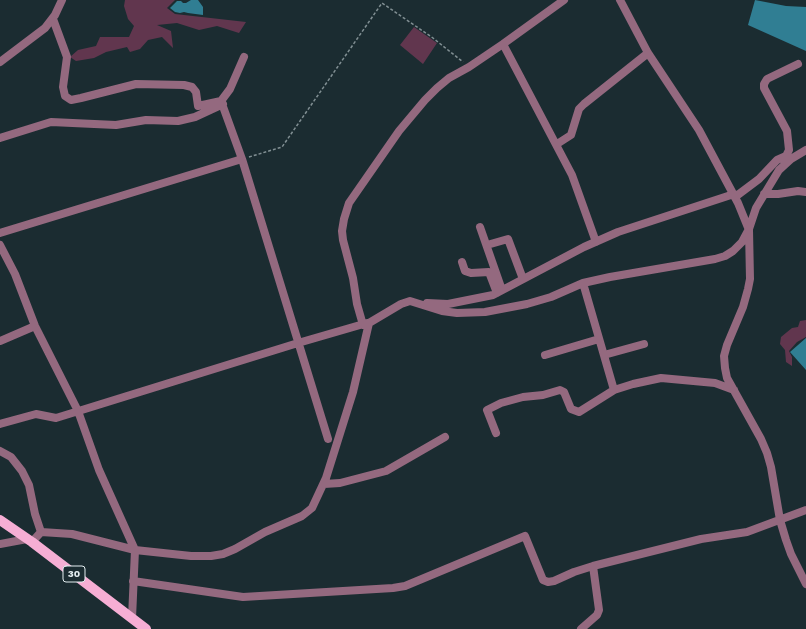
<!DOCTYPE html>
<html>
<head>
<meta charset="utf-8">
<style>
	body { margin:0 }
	canvas { display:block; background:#1b2c31 }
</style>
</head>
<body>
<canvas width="806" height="629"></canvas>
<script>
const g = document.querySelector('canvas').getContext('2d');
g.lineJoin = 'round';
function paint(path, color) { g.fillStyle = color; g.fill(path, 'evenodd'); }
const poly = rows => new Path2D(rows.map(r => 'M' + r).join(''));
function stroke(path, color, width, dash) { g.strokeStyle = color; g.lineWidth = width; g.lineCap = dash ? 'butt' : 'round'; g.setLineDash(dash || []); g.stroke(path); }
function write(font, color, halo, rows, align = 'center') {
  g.font = font + ' "Work Sans",sans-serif'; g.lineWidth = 3; g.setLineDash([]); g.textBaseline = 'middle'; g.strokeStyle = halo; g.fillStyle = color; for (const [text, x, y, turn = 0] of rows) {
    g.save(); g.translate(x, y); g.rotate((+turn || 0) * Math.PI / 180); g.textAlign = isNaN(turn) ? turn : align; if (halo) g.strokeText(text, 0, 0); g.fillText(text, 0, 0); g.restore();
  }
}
const green = poly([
	[125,0,175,0,167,8,175,14,246,22,239,33,217,26,199,30,177,23,157,25,171,31,173,48,162,37,148,40,140,49,130,52,127,47,106,52,94,58,76,61,70,57,78,50,96,46,100,37,129,37,134,26,128,19,124,6],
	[414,27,437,43,423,64,400,45],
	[806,320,806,337,797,342,789,351,792,357,792,366,786,362,785,350,780,344,781,337,792,328,798,327,800,321]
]);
const water = poly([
	[191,0,198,0,203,7,203,15,188,13,184,12,180,13,175,12,170,8,177,1,181,1,183,3,186,3],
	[755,0,786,6,806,7,806,51,748,25],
	[806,338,806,370,790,352]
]);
const path = poly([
	[249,157,282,147,382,3,433,38,463,62]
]);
const minor = poly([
	[620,0,648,53,699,130,738,203,749,230,750,279,748,289,743,307,727,345,724,356,725,368,727,378,761,439,767,453,771,467,780,520,786,540,791,554,806,584],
	[53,19,67,57,63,87,65,96,71,100,81,98,136,84,184,85,192,87,196,92,198,106,221,101,230,89,244,57],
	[503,44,572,175,596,242],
	[0,62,45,28,55,15,62,0],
	[221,101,242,159,328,439],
	[0,138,51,122,116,125,146,120,178,121,195,117,223,104],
	[557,144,571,135,579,109,584,104,648,53],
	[764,194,778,194,798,191,806,192],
	[735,197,759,179,777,160,786,156,789,150,787,131,764,88,764,84,767,79,798,64],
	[480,227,502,290],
	[0,233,242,159],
	[0,245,15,274,35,326,78,411,99,470,135,550,132,618],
	[487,245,508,239,523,279],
	[462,262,465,271,471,273,489,272,497,293],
	[583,283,614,390],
	[427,303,448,304,493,295,584,247,618,232,734,194],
	[363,325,357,304,353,278,343,240,342,231,344,219,349,203,399,131,425,100,437,88,449,78,469,67,503,44,564,0],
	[0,341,35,326],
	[545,355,599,339],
	[604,355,644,344],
	[0,424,36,414,56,418,298,343,367,323],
	[496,433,487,410,501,403,523,397,543,395,560,390,564,392,571,409,579,412,614,390,633,384,661,378,715,383,734,390],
	[0,451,11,457,22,471,29,485,35,514,41,532],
	[324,484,340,483,386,471,445,437],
	[32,542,41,532,72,534,135,550,191,556,211,556,223,554,235,549,265,532,302,516,312,508,326,478,353,392,369,323,401,304,410,301,442,311,457,313,485,312,527,304,551,297,583,283,610,277,715,259,725,256,733,251,742,242,749,229,756,208,779,170,791,159,806,150],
	[0,544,27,539],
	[133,581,243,597,393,588,405,586,525,536,543,580,548,582,554,581,574,572,593,566,701,539,747,532,806,510],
	[581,629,597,615,599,610,593,566]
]);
const major = poly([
	[0,520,32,542,146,629]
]);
const shields = [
	[74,574,22]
];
const shieldNames = [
	["30",74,574]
];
paint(green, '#61364e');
paint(water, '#307e93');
stroke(path, '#818f93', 1.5, [3, 2]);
stroke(minor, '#94697f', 8);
stroke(major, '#f6aed4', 10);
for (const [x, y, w] of shields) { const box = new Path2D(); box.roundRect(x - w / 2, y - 8, w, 16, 3); g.fillStyle = '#1b2c31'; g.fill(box); stroke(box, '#e4eef1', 1); }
write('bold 10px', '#e4eef1', null, shieldNames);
</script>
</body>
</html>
